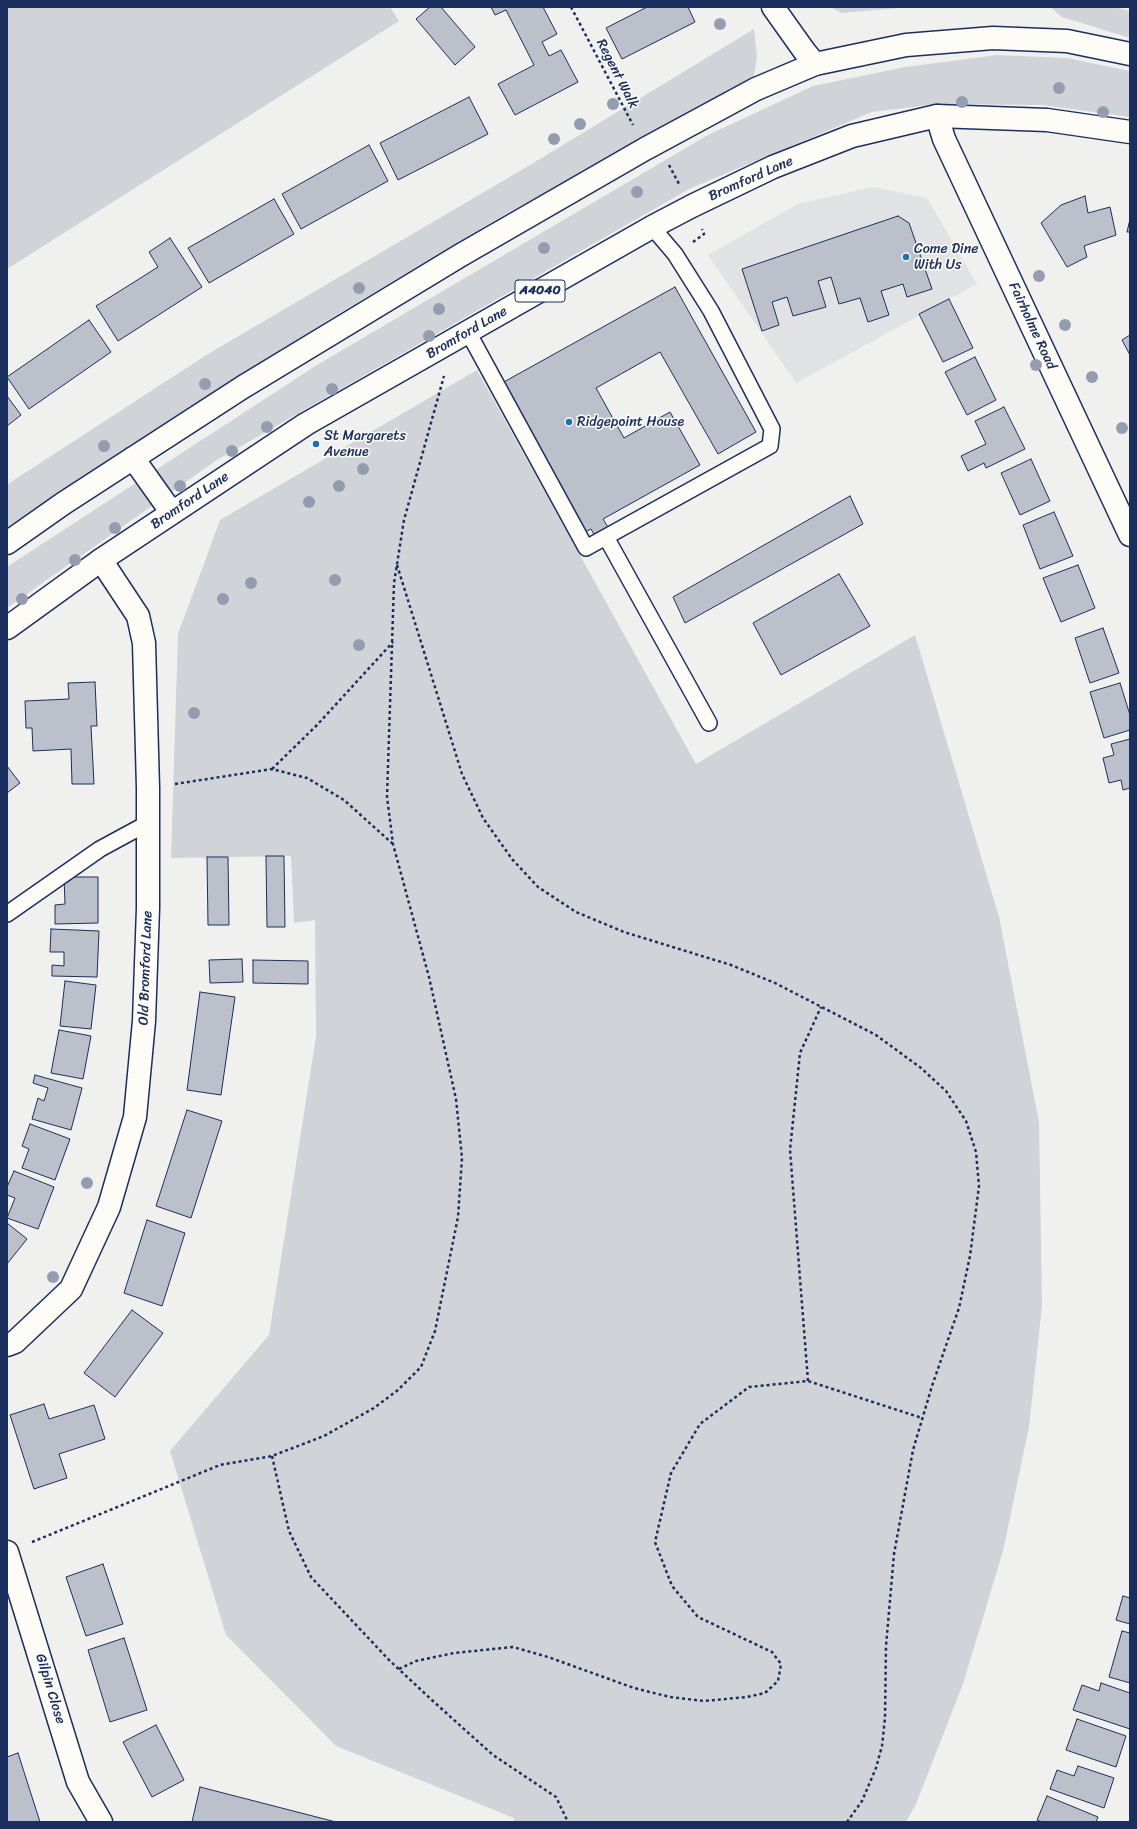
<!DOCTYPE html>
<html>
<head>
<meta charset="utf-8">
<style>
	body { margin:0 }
	#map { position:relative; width:1137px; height:1829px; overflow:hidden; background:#f0f0ee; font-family:Sriracha,sans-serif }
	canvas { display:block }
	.frame { position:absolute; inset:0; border:8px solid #1b2f5e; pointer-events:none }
</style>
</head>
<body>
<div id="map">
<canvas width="1137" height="1829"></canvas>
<div class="frame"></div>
</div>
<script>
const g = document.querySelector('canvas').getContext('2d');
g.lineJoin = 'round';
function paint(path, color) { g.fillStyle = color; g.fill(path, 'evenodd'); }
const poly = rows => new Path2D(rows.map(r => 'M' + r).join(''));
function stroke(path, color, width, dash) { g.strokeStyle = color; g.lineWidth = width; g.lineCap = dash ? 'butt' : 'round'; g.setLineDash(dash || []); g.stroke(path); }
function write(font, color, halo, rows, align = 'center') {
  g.font = font + ' Sriracha,sans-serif'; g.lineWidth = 3; g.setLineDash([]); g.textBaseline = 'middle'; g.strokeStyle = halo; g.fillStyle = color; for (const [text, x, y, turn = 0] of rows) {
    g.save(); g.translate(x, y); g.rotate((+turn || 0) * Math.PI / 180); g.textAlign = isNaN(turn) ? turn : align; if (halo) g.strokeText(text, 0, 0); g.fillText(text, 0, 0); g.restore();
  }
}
const built = poly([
	[873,187,927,198,977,284,796,383,708,255,798,204]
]);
const green = poly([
	[7,7,390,7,399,21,7,269],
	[830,7,911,7,841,13],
	[1050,7,1114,7,1130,11,1130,38,1062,17],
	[754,29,757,56,754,76,667,126,504,215,341,312,147,436,7,530,7,485,14,480,208,354,530,165],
	[997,55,1067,58,1130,71,1130,117,1042,105,937,104,872,112,689,189,217,460,7,608,7,567,19,559,317,365,708,135,813,86,906,67],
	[477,370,696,764,915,635,999,917,1039,1122,1042,1306,1029,1427,1003,1551,963,1684,916,1804,906,1822,514,1822,514,1818,336,1746,226,1635,170,1451,269,1335,316,1037,315,920,294,923,291,856,171,858,178,634,220,520]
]);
const building = poly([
	[430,7,441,7,475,47,455,65,416,19,430,7],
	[491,7,543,7,557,34,542,42,549,56,561,50,578,82,515,115,498,84,534,65,506,10,495,15,491,7],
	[647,7,688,7,695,22,622,59,606,28,647,7],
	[469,97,488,134,398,180,380,143,469,97],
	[369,145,388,181,301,229,282,194,369,145],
	[1085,196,1088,213,1110,207,1116,235,1084,246,1087,257,1067,267,1041,223,1061,205,1085,196],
	[274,199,294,234,209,283,188,248,274,199],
	[898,216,909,223,932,289,907,297,903,284,881,291,889,315,868,322,860,298,839,304,831,277,818,281,826,307,793,316,787,297,772,302,779,325,762,331,742,269,898,216],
	[1130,219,1130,232,1127,232,1130,219],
	[170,238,202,287,118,341,96,306,158,267,149,252,170,238],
	[675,287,756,432,718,454,660,352,596,388,624,438,670,412,700,465,603,519,611,532,597,540,591,529,585,532,502,383,675,287],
	[949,299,973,348,943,362,919,314,949,299],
	[89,320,111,352,29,409,7,377,89,320],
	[1130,335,1130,355,1122,340,1130,335],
	[975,357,996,400,967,415,945,372,975,357],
	[7,396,21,415,7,426,7,396],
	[1004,407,1025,449,986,468,984,463,968,471,961,456,986,444,975,421,1004,407],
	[1031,459,1050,501,1020,515,1001,473,1031,459],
	[850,496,863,524,685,623,673,597,850,496],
	[1054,512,1073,556,1040,569,1023,525,1054,512],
	[1078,565,1095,608,1061,622,1043,578,1078,565],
	[839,574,870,626,781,675,753,623,839,574],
	[1103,628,1119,673,1090,683,1075,638,1103,628],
	[95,682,97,726,91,726,94,784,72,784,71,749,33,751,32,728,26,728,25,701,69,699,68,683,95,682],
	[1120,683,1130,715,1130,730,1104,738,1090,692,1120,683],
	[1130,739,1130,788,1123,790,1121,780,1109,783,1103,758,1114,755,1111,744,1130,739],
	[7,766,20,783,7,793,7,766],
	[266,856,284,856,285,927,267,927,266,856],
	[207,857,228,857,229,925,208,925,207,857],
	[64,877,98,877,98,923,55,924,55,905,65,904,64,877],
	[51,929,99,931,97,977,52,976,52,965,64,966,64,952,50,952,51,929],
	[242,959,243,982,210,983,209,960,242,959],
	[253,960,308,961,308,984,253,983,253,960],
	[65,981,96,985,91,1029,60,1026,65,981],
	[200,992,235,997,221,1095,187,1090,200,992],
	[59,1030,91,1036,83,1079,51,1073,59,1030],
	[35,1075,82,1088,71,1130,32,1119,38,1098,44,1101,48,1088,33,1083,35,1075],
	[187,1110,222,1121,191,1218,156,1206,187,1110],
	[30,1124,70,1139,55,1180,22,1168,29,1149,22,1146,30,1124],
	[14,1171,54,1187,38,1229,7,1218,15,1198,7,1195,7,1187,14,1171],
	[147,1220,185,1233,162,1306,124,1293,147,1220],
	[7,1223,27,1239,7,1264,7,1223],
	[132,1310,163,1333,115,1397,84,1373,132,1310],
	[44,1404,49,1419,94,1405,105,1439,59,1454,67,1478,34,1489,10,1415,44,1404],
	[103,1564,123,1624,86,1636,66,1577,103,1564],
	[1123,1596,1130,1598,1130,1624,1116,1620,1123,1596],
	[1122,1631,1130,1633,1130,1683,1109,1677,1122,1631],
	[124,1638,147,1710,110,1722,88,1650,124,1638],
	[1101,1683,1130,1693,1130,1729,1073,1710,1082,1685,1099,1691,1101,1683],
	[1077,1719,1126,1736,1116,1767,1066,1750,1077,1719],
	[156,1725,184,1780,152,1797,123,1742,156,1725],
	[18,1753,40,1822,7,1822,7,1757,18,1753],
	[1078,1766,1114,1778,1104,1808,1050,1789,1057,1770,1074,1776,1078,1766],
	[200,1787,336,1822,192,1822,200,1787],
	[1047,1796,1098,1817,1096,1822,1042,1822,1037,1820,1047,1796]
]);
const path = poly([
	[571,7,633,125],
	[669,165,679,184],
	[693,242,704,234,702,229],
	[397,565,462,774,483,818,512,859,538,887,576,912,624,932,731,965,775,983,876,1035,921,1068,946,1091,966,1121,976,1152,979,1186,970,1256,959,1308,932,1386,913,1450,894,1554,886,1646,885,1718,882,1746,876,1768,862,1801,847,1822],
	[272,769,317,725,393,642],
	[175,784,272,769,307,778,344,800,393,844],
	[808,1381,790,1150,800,1053,821,1007],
	[272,1456,289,1531,311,1577,389,1660,434,1702,493,1755,556,1797,568,1822],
	[32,1542,220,1465,272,1456,324,1436,374,1408,398,1390,421,1367,435,1331,458,1217,462,1158,456,1099,429,977,393,844,387,797,394,583,404,520,444,376],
	[399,1669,416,1661,454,1653,513,1647,548,1657,634,1688,670,1697,704,1701,747,1697,765,1693,778,1681,781,1664,772,1652,698,1617,672,1586,655,1542,671,1473,700,1424,749,1387,808,1381,922,1418]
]);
const lane = poly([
	[468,332,586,548,770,446,772,429,711,311,675,254,652,227],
	[606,537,709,723],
	[7,914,100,849,148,823]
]);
const street = poly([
	[937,116,944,139,1130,535],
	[7,1345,15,1342,71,1289,109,1207,135,1117,144,1021,148,908,148,788,144,643,138,616,101,560],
	[7,1552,78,1782,101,1822]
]);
const secondary = poly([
	[773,7,805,52,815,64]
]);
const primary = poly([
	[133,458,172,513],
	[7,543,64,503,243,387,461,255,645,149,756,89,815,64,906,45,993,38,1067,41,1130,54],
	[7,628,101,560,306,424,652,227,692,206,773,167,852,136,937,116,1047,120,1130,132]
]);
const trees = [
	[720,24],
	[1059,88],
	[962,102],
	[613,104],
	[1103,112],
	[580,124],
	[554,139],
	[637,192],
	[544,248],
	[1039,276],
	[359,288],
	[439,309],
	[1065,325],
	[429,336],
	[1036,365],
	[1092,377],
	[205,384],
	[332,389],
	[267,427],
	[1122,428],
	[104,446],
	[232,451],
	[363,469],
	[180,486],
	[339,486],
	[309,502],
	[115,528],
	[75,560],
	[335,580],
	[251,583],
	[22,599],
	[223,599],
	[359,645],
	[194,713],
	[87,1183],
	[53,1277]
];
const markers = [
	[906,257,4,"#1f6fb2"],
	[569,422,4,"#1f6fb2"],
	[316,444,4,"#1f6fb2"]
];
const shields = [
	[540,291,50]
];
const shieldNames = [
	["A4040",540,291]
];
const streetNames = [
	["Regent Walk",617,74,63],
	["Bromford Lane",751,179,-24],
	["Fairholme Road",1032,326,65],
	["Bromford Lane",467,333,-30],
	["Bromford Lane",190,501,-34],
	["Old Bromford Lane",146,968,-88],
	["Gilpin Close",50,1689,73]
];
const poiNames = [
	["Come Dine",914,249],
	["With Us",914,265],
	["Ridgepoint House",577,422],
	["St Margarets",324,436],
	["Avenue",324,452]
];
paint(built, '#e0e2e3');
paint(green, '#d0d3d8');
paint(building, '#bbc0ca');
stroke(building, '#1b2f5e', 1);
stroke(lane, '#1b2f5e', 18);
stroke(street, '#1b2f5e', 25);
stroke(secondary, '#1b2f5e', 25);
stroke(primary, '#1b2f5e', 25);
stroke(path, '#1b2f5e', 2.5, [3, 3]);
stroke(lane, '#fdfcf7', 15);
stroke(street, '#fdfcf7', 22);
stroke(secondary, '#fdfcf7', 22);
stroke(primary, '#fdfcf7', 22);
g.fillStyle = '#949caf';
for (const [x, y] of trees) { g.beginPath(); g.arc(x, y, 6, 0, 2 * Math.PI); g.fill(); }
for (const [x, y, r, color] of markers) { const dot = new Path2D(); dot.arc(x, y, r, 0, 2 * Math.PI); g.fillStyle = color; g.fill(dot); stroke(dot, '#fdfcf7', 1.5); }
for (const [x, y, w] of shields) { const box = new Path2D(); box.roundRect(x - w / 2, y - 11, w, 22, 3); g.fillStyle = '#fdfcf7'; g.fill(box); stroke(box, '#1b2f5e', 1); }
write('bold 13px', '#1b2f5e', null, shieldNames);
write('14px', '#1b2f5e', '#fdfcf7', streetNames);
write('14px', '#1b2f5e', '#fdfcf7', poiNames, 'left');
</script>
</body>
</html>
